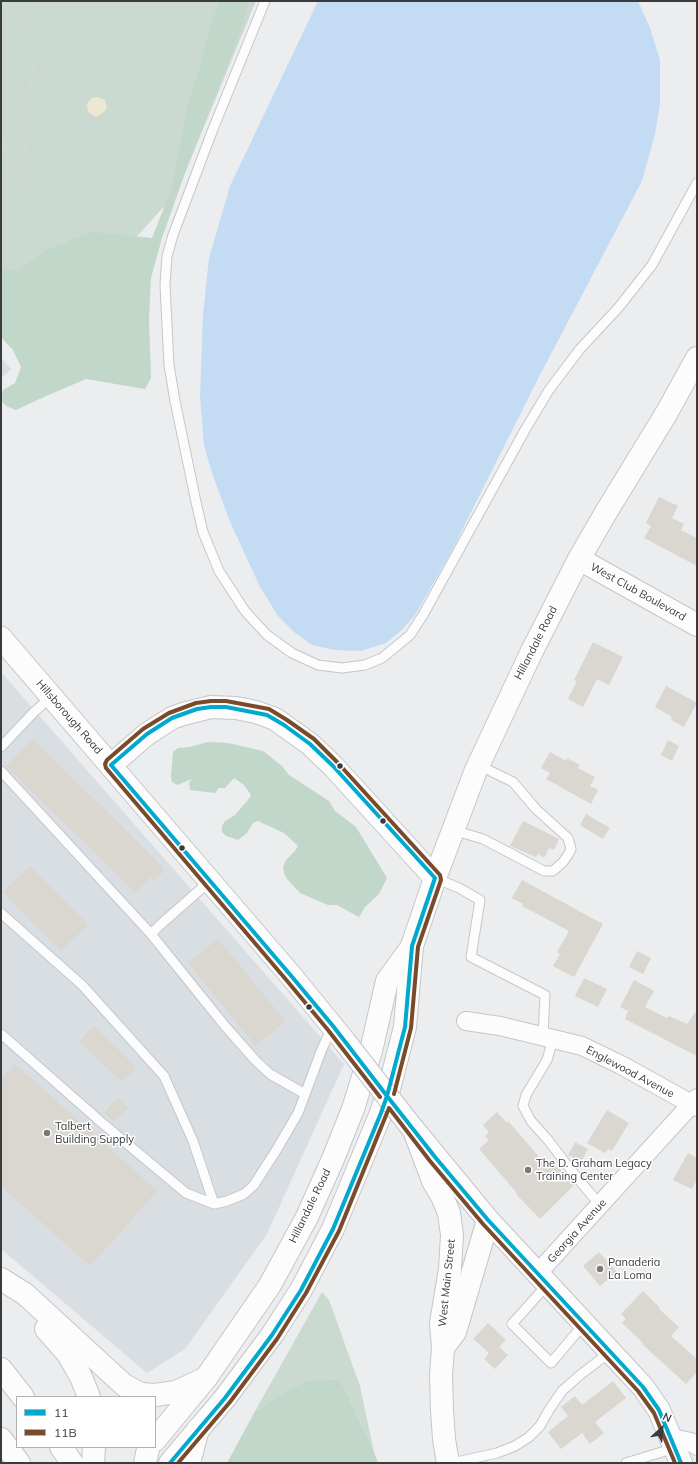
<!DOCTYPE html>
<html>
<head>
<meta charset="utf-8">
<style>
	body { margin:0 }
	#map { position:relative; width:698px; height:1464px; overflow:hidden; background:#ebedef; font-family:Mulish,sans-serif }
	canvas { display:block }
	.frame { position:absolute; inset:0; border:2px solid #393b3c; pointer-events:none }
	.legend { position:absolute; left:16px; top:1396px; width:140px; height:52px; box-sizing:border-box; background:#fff; border:1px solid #b0b1b1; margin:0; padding:5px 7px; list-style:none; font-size:12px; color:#393b3c }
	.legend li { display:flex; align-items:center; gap:8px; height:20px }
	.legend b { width:20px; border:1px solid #b0b1b1 }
	.north { position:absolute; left:642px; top:1408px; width:40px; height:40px; -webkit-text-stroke:3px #fff; paint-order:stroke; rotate:26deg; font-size:11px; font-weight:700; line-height:16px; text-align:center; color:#393b3c }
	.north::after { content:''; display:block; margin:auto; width:14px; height:18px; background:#393b3c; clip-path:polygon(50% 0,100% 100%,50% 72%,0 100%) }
</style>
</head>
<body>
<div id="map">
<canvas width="698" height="1464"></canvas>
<div class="frame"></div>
<ul class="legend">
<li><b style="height:5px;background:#00a9ce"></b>11</li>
<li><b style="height:5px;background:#7a4b2a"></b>11B</li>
</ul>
<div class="north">N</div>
</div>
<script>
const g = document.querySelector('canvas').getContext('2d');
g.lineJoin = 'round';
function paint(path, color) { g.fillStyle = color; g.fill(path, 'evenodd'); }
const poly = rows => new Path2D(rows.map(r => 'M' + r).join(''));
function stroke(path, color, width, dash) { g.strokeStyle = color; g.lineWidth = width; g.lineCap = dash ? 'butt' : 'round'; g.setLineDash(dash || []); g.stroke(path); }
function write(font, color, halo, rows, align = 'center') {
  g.font = font + ' Mulish,sans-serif'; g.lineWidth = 3; g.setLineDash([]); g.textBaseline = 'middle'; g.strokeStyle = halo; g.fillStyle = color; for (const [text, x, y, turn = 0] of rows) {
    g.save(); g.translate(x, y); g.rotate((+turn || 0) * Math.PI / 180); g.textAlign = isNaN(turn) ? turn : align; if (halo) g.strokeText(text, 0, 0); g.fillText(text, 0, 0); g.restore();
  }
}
const built = poly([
	[1,357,11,369,1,378],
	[1,672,344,1064,267,1234,185,1349,147,1373,1,1249]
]);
const green = poly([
	[1,1,256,1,177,192,122,253,1,286],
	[322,1292,329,1300,360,1386,374,1452,346,1391,254,1413]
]);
const forest = poly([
	[220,1,248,1,243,25,185,173,162,238,151,278,149,319,151,378,145,389,86,379,46,396,16,410,6,406,1,400,3,390,15,383,21,367,13,350,1,337,1,269,18,271,46,250,92,232,152,238,172,187,182,136,187,106,199,70,211,23],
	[208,742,228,743,263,751,282,766,289,775,329,801,335,811,356,827,387,878,379,894,365,907,359,917,337,905,328,905,300,893,287,879,284,873,283,867,286,860,295,851,298,846,284,833,258,821,253,823,247,833,238,840,226,836,222,832,222,826,225,821,235,815,248,800,251,795,244,785,234,778,225,788,219,788,215,793,190,790,189,783,192,779,177,785,172,782,171,776,173,752,178,748,190,747],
	[338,1380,346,1391,374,1452,378,1463,227,1463,254,1413,284,1393,307,1381]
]);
const sand = poly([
	[98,97,105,100,107,107,104,112,96,117,88,112,87,104,92,98]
]);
const water = poly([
	[318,1,638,1,650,28,660,60,660,105,655,134,642,181,541,373,450,554,415,615,403,629,386,643,361,651,334,650,312,645,294,632,278,616,260,587,230,522,212,473,204,446,200,398,203,314,209,258,230,186]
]);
const building = poly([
	[659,497,678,506,672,518,684,524,681,530,697,538,697,566,644,538,651,526,646,523],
	[593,642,623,657,609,685,597,679,583,707,568,699,577,681,574,680],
	[666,686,697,703,684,727,671,720,672,717,655,707],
	[33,739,162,866,161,868,164,871,154,880,151,877,135,893,6,766],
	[668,740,679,746,672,761,661,755],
	[550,752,566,761,567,758,580,765,578,768,595,777,590,786,598,790,591,804,546,779,550,773,541,768],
	[586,814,610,828,603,839,580,825],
	[523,821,559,839,554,850,549,848,544,858,538,854,536,857,510,846],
	[30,866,88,925,61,951,3,892],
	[522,880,603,924,574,977,553,966,560,954,557,952,569,931,522,906,523,904,512,898],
	[218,939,285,1021,256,1046,188,963],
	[637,951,651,958,643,974,629,967],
	[584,978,607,989,598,1007,575,996],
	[634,980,654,991,645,1007,667,1018,669,1016,687,1024,697,1010,697,1056,625,1019,628,1011,620,1007],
	[94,1026,136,1067,122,1082,79,1041],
	[15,1064,157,1191,90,1266,1,1186,1,1080],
	[118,1098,128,1108,114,1122,104,1112],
	[607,1110,629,1123,612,1151,608,1149,605,1153,587,1143],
	[497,1112,507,1123,508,1121,546,1165,551,1160,575,1184,540,1219,516,1194,517,1193,479,1149,489,1140,485,1136,489,1132,483,1125],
	[575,1142,588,1149,581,1162,568,1155],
	[688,1153,697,1158,697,1179,692,1189,673,1180],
	[599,1252,617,1272,600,1286,583,1266],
	[643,1291,660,1308,659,1309,679,1327,671,1336,697,1359,697,1372,686,1384,642,1344,643,1343,622,1323,626,1319,621,1314],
	[488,1323,506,1340,499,1347,508,1355,495,1369,484,1359,489,1353,473,1339],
	[613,1381,626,1398,595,1422,604,1433,590,1444,582,1433,561,1449,548,1432,568,1416,561,1407,575,1396,582,1405]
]);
const path = poly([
	[1,140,18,173,24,182,28,179,30,172,24,142,24,134,33,69,32,38,28,1]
]);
const service = poly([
	[265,1,213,129,173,235,167,256,165,285,169,365,175,401,196,502,203,532,219,571,245,611,267,635,292,653,318,665,342,668,365,665,382,658,410,635,423,615,525,430,549,390,580,349,619,307,652,265,697,183],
	[1,747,34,712,51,697],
	[1,771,151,934,225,1026,256,1061,270,1074,305,1094],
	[453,830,483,839,544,871,553,871,563,862,568,855,571,849,568,838,536,809,513,782,478,765],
	[435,878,459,888,480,900,471,957,545,995,543,1036],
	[1,913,82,985,164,1076,193,1141,214,1204],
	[151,934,160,925,210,881],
	[1,1034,101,1122,186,1193,214,1204,227,1201,244,1194,254,1185,277,1149,298,1113,322,1049,332,1027],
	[553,1039,547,1060,526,1095,523,1106,531,1121,548,1140,574,1174,600,1205],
	[547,1285,512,1324,551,1363,584,1324],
	[452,1463,497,1453,515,1446,529,1437,540,1426,549,1410,562,1391,580,1375,601,1359,609,1351],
	[626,1463,675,1448]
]);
const minor = poly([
	[466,1021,500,1026,582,1046,621,1065,697,1107],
	[537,1274,697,1098],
	[671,1438,691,1442,697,1446]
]);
const tertiary = poly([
	[579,559,697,625]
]);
const secondary = poly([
	[415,1133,433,1181,442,1196,449,1213,452,1235,450,1269,441,1323,443,1348,441,1375,442,1410,444,1439,448,1463],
	[443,1348,455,1332,488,1220],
	[155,1440,206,1378,270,1285,307,1217,333,1159,353,1109,371,1051,387,981,411,948],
	[170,1463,225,1398,272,1335,301,1290,333,1229,381,1113,389,1089,405,1027,412,946,435,878,476,770,532,651,579,559,605,514,666,414,697,358]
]);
const primary = poly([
	[1,638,293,978,345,1042],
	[111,765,147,734,172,718,183,714,211,707,236,708,256,712,275,719,310,744,333,766,435,878],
	[413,1129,488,1220,643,1387,659,1410,681,1463]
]);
const motorway = poly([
	[1,1279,25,1294,124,1385,141,1394,155,1395,176,1392,206,1378],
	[46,1329,68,1354,81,1377,89,1397],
	[1,1369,23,1397],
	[1,1439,19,1463],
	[61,1447,72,1463],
	[93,1463,94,1447],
	[145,1463,148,1449],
	[189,1463,198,1429]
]);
const primaryBridge = poly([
	[345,1042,413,1129]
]);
const bus1 = poly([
	[211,707,226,707,267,715,284,725,310,744,333,766,435,878,412,946,405,1027,387,1096,333,1026,293,978,111,765,147,734,172,718,197,709,211,707],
	[387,1096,435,1157,488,1220,643,1387,659,1410,681,1463],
	[170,1463,225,1398,272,1335,301,1290,333,1229,381,1113,387,1096]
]);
const bus2 = poly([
	[380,1097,328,1030,288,982,106,768,105,764,107,760,143,729,169,713,196,703,211,701,226,701,269,709,287,720,314,739,337,762,440,875,441,880,418,947,411,1028,394,1094],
	[178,1463,230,1402,277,1339,306,1293,339,1231,389,1108,430,1161,483,1224,638,1391,654,1413,675,1463]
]);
const markers = [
	[340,766,3.5,"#393b3c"],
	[383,821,3.5,"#393b3c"],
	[182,848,3.5,"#393b3c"],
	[309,1007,3.5,"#393b3c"],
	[47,1133,4,"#77797b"],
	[528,1170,4,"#77797b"],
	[600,1269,4,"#77797b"]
];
const streetNames = [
	["West Club Boulevard",638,592,29],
	["Hillandale Road",536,643,-63],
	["Hillsborough Road",69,717,49],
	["Englewood Avenue",630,1072,28],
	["Hillandale Road",310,1206,-64],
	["Georgia Avenue",577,1231,-48],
	["West Main Street",447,1283,-84]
];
const poiNames = [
	["Talbert",55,1127],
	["Building Supply",55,1140],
	["The D. Graham Legacy",536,1164],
	["Training Center",536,1177],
	["Panaderia",608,1263],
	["La Loma",608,1276]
];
paint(built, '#d9dee3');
paint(green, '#cbdad1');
paint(forest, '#c0d7c9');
paint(sand, '#ece8d4');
paint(water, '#c4dcf3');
paint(building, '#dad6d0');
stroke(service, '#c5c6c8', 11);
stroke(minor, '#c5c6c8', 20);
stroke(tertiary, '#c5c6c8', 24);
stroke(secondary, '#c5c6c8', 24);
stroke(primary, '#c5c6c8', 24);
stroke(motorway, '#c5c6c8', 24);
stroke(path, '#d7d7d7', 2.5, [2, 2]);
stroke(service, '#fcfcfd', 9);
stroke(minor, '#fcfcfd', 18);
stroke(tertiary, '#fcfcfd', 22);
stroke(secondary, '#fcfcfd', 22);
stroke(primary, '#fcfcfd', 22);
stroke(motorway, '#fcfcfd', 22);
stroke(primaryBridge, '#c5c6c8', 24, []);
stroke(primaryBridge, '#fcfcfd', 22);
stroke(bus1, '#00a9ce', 4);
stroke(bus2, '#7a4b2a', 4);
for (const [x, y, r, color] of markers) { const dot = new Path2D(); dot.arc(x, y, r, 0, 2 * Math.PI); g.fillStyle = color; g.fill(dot); stroke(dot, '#fff', 1.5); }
write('11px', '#393b3c', '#fff', streetNames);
write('11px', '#393b3c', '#fff', poiNames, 'left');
</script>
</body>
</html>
